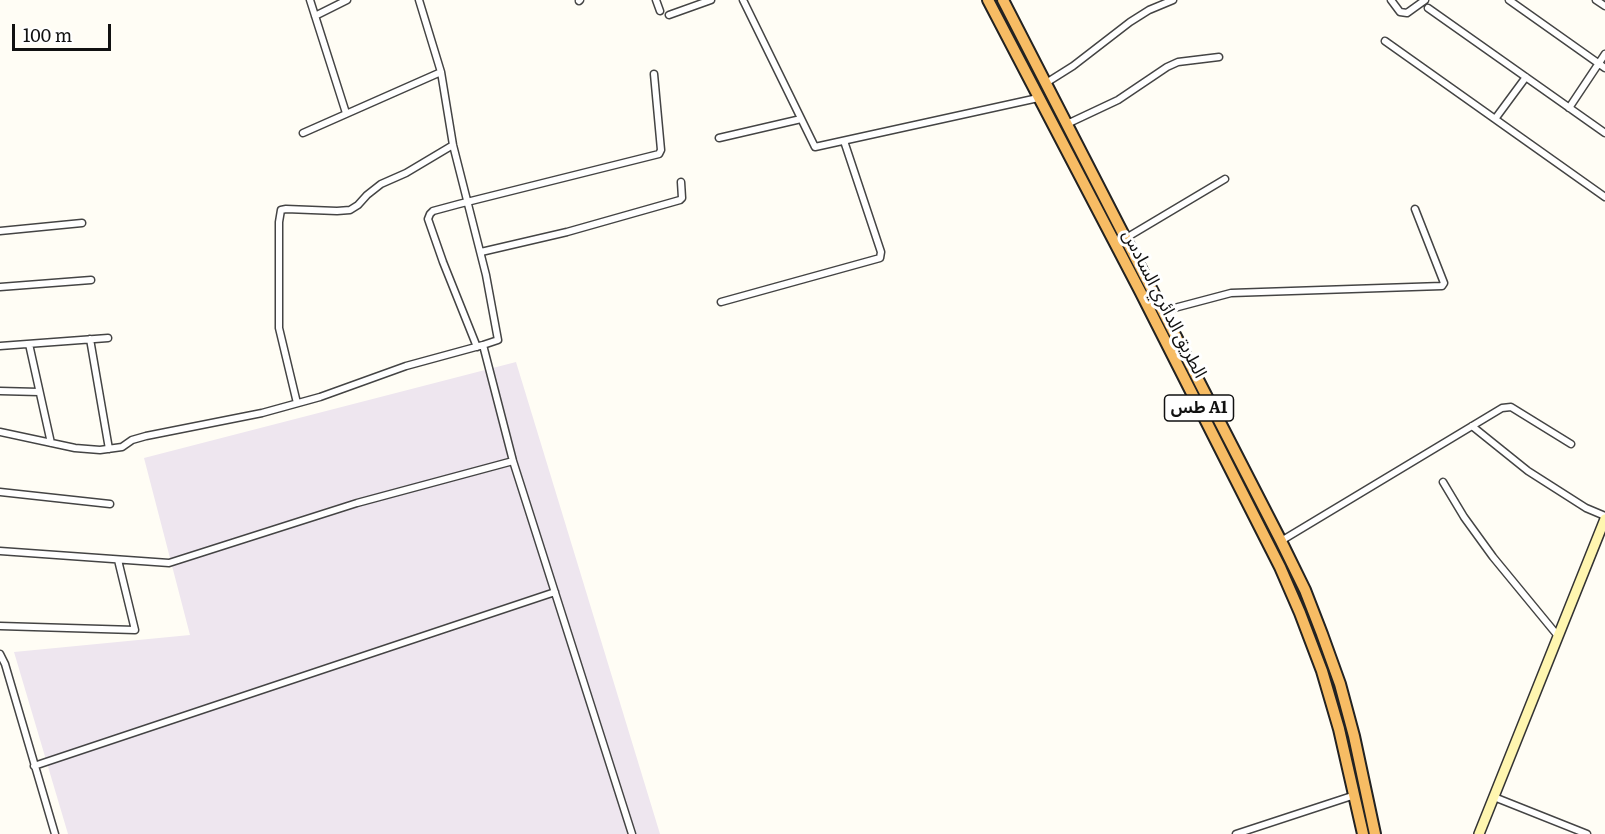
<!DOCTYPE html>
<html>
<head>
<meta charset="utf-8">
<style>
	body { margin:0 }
	#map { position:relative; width:1605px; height:834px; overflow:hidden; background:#fffdf5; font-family:Literata,serif }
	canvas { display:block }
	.scale { position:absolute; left:12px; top:24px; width:99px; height:27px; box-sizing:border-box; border:3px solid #111; border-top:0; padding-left:8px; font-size:18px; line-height:21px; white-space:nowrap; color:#111; -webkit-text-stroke:4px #fff; paint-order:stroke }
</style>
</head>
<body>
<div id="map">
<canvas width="1605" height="834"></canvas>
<div class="scale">100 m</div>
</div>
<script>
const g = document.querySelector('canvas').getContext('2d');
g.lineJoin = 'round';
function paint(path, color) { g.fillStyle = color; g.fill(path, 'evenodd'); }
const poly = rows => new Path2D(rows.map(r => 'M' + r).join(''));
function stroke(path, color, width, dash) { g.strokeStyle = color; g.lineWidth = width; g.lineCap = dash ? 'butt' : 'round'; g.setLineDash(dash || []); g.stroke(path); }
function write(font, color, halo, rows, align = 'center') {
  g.font = font + ' Literata,"Noto Sans Arabic",serif'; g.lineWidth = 6; g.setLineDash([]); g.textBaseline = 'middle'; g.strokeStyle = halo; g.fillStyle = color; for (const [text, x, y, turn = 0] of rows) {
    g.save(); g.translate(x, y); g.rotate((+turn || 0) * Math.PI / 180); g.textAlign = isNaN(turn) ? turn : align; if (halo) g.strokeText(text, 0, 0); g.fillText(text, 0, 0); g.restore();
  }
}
const industrial = poly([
	[516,362,660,834,68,834,14,652,190,635,144,458]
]);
const minor = poly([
	[310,0,346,113],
	[656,0,660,11],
	[743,0,815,147,1038,98],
	[1391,0,1400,12,1407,13,1425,0],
	[1509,0,1605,68],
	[1596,0,1605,6],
	[579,1,580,0],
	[1428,8,1605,133],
	[669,15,711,0],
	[315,16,347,0],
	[1385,41,1605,197],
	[1046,83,1073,66,1130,22,1149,10,1173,0],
	[1569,108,1605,54],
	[1495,119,1526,77],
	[1067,124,1118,100,1167,67,1178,62,1219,57],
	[303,133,441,72],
	[719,138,801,119],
	[0,231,82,223],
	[1126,238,1225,179],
	[481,252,567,232,680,200,682,198,681,182],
	[0,287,91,280],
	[721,302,880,258,881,252,844,141],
	[1163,311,1231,293,1442,286,1444,283,1415,209],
	[90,339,109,449],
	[29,344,51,443],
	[483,345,513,461,632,834],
	[0,346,108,338],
	[477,347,443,262,428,219,430,214,433,211,459,204,659,154,661,150,654,74],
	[0,391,39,392],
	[297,403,279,328,279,222,281,210,286,209,337,211,350,210,358,205,367,195,381,184,406,173,453,145],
	[1472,426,1528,471,1586,508,1605,516],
	[0,432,75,448,100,450,122,447,132,440,146,436,262,413,320,397,406,366,483,345,498,340,486,275,453,145,441,72,419,0],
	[1443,482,1464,517,1493,557,1558,636],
	[0,492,110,504],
	[1281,541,1502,408,1511,407,1571,444],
	[0,551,169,563,357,503,513,461],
	[0,626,135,630,118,560],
	[0,654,5,664,55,834],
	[34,766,555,592],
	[1494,797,1587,834],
	[1236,834,1355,795]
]);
const secondary = poly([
	[1479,834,1605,519]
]);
const trunk = poly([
	[988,0,1140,291,1280,567,1300,613,1322,671,1339,729,1363,834],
	[1003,0,1281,541,1305,590,1322,634,1340,684,1354,736,1375,834]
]);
const shields = [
	[1199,408,69]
];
const shieldNames = [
	["طس A1",1199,408]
];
const streetNames = [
	["الطريق الدائري السادس",1164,304,63]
];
paint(industrial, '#eee6ef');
stroke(minor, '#444', 9);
stroke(secondary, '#333', 12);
stroke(trunk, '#222', 14);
stroke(minor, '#fff', 6);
stroke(secondary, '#fff6b0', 9);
stroke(trunk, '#f7bc64', 10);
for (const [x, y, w] of shields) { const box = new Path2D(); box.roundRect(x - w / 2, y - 13, w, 26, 4.5); g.fillStyle = '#fff'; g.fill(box); stroke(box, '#111', 1.5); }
write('bold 16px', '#111', null, shieldNames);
write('18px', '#111', '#fff', streetNames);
</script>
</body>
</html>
